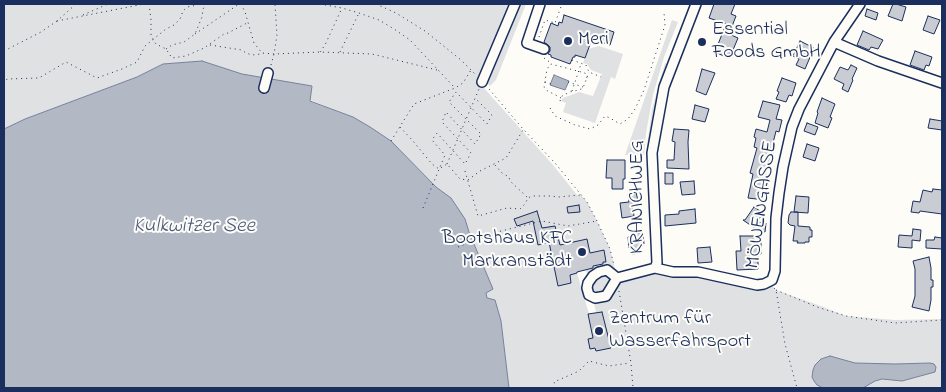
<!DOCTYPE html>
<html>
<head>
<meta charset="utf-8">
<style>
	body { margin:0 }
	#map { position:relative; width:946px; height:392px; overflow:hidden; background:#fdfcf7; font-family:"Indie Flower",sans-serif }
	canvas { display:block }
	.frame { position:absolute; inset:0; border:5px solid #1b2f5e; pointer-events:none }
</style>
</head>
<body>
<div id="map">
<canvas width="946" height="392"></canvas>
<div class="frame"></div>
</div>
<script>
const g = document.querySelector('canvas').getContext('2d');
g.lineJoin = 'round';
function paint(path, color) { g.fillStyle = color; g.fill(path, 'evenodd'); }
const poly = rows => new Path2D(rows.map(r => 'M' + r).join(''));
function stroke(path, color, width, dash) { g.strokeStyle = color; g.lineWidth = width; g.lineCap = dash ? 'butt' : 'round'; g.setLineDash(dash || []); g.stroke(path); }
function write(font, color, halo, rows, align = 'center') {
  g.font = font + ' "Indie Flower",sans-serif'; g.lineWidth = 4; g.setLineDash([]); g.textBaseline = 'middle'; g.strokeStyle = halo; g.fillStyle = color; for (const [text, x, y, turn = 0] of rows) {
    g.save(); g.translate(x, y); g.rotate((+turn || 0) * Math.PI / 180); g.textAlign = isNaN(turn) ? turn : align; if (halo) g.strokeText(text, 0, 0); g.fillText(text, 0, 0); g.restore();
  }
}
const green = poly([
	[4,4,516,4,483,87,553,165,577,195,581,195,587,202,597,221,610,249,617,277,655,268,740,282,769,282,776,290,818,305,846,316,895,320,942,319,942,388,509,388,501,321,490,300,487,298,486,293,493,289,471,235,447,196,436,187,391,141,353,117,310,100,312,86,242,74,202,61,163,64,137,77,25,119,4,129],
	[586,270,596,312,589,314,577,273,577,272],
	[519,4,526,4,496,80,490,86,487,83,491,75,490,73],
	[672,20,678,22,664,57,653,95,646,133,644,155,625,155],
	[599,46,623,54,615,79,611,77,595,123,563,112,566,103,561,101,563,98,579,92,593,96,602,74,591,70,587,64,583,63,588,49],
	[665,63,667,64,655,107,649,154,646,154,652,109]
]);
const water = poly([
	[202,61,242,74,312,86,310,101,353,117,370,127,391,141,436,187,451,198,465,219,469,232,493,289,486,293,487,298,495,300,501,321,509,388,4,388,4,129,25,119,137,77,163,64,202,61],
	[554,75,569,81,565,90,550,85,554,75],
	[830,356,855,363,895,364,930,363,934,364,936,367,935,372,902,381,882,379,875,381,863,388,823,388,817,385,814,381,812,377,813,370,815,365,821,359,830,356]
]);
const building = poly([
	[714,4,735,4,731,14,736,16,729,34,738,38,733,50,731,50,728,58,715,52,726,24,709,18,714,4],
	[893,4,896,4,906,7,902,21,888,16,893,4],
	[867,9,878,13,876,20,865,16,867,9],
	[564,15,614,32,610,45,592,39,585,58,575,55,575,57,573,57,570,64,551,57,551,55,548,54,550,51,550,47,548,45,544,42,551,23,558,26,559,22,562,23,564,15],
	[928,16,940,20,934,34,923,30,928,16],
	[863,31,883,40,878,49,871,47,869,50,857,45,863,31],
	[800,41,814,48,805,69,796,65,799,59,793,56,800,41],
	[915,51,932,57,929,66,926,65,924,70,910,65,915,51],
	[851,65,857,68,852,79,853,80,848,92,842,89,844,84,834,79,840,67,848,70,851,65],
	[702,69,715,73,706,95,696,91,702,69],
	[782,78,796,83,792,96,789,95,786,102,776,99,779,92,777,91,782,78],
	[822,98,835,104,830,117,832,118,828,128,815,123,818,113,817,112,822,98],
	[763,101,780,105,776,119,782,120,779,132,776,131,772,147,775,148,770,162,769,162,764,179,768,180,766,187,768,188,765,200,748,198,753,174,750,173,757,148,754,147,756,138,754,137,756,129,767,132,770,120,758,117,763,101],
	[695,105,709,109,705,122,692,119,695,105],
	[930,119,942,121,942,130,928,128,930,119],
	[807,123,818,127,815,135,804,131,807,123],
	[674,129,689,130,688,142,689,169,667,168,667,160,674,160,675,142,672,141,674,129],
	[807,144,819,148,815,161,803,157,807,144],
	[607,160,625,160,625,179,623,179,623,189,612,189,612,178,606,178,607,160],
	[665,173,673,173,673,184,665,184,665,173],
	[694,181,695,194,682,195,680,182,694,181],
	[933,189,942,190,942,214,920,211,919,213,911,212,913,201,920,202,923,190,932,192,933,189],
	[636,192,638,201,632,202,634,216,622,218,620,203,629,202,628,194,636,192],
	[796,196,809,197,808,213,794,212,796,196],
	[579,205,580,212,568,213,567,207,579,205],
	[754,207,763,213,757,222,766,223,765,232,759,231,743,220,745,220,754,207],
	[695,209,696,223,665,226,665,215,679,214,679,211,695,209],
	[537,211,542,228,555,226,560,245,587,239,590,253,604,250,606,262,603,262,603,264,593,266,593,268,577,272,577,273,570,275,571,283,558,286,549,242,538,245,533,221,517,226,514,219,537,211],
	[791,212,798,212,798,226,810,227,810,230,812,230,812,237,809,237,809,242,805,242,805,243,797,243,798,241,793,241,795,226,790,225,788,223,789,215,791,212],
	[913,229,921,230,920,241,912,240,912,248,898,247,899,235,912,236,913,229],
	[640,233,641,235,643,234,644,244,642,244,642,246,639,246,640,253,632,254,631,247,629,248,628,237,632,236,631,234,640,233],
	[740,236,761,236,761,254,758,254,758,269,737,270,736,251,741,251,740,236],
	[935,237,942,238,942,249,926,248,926,240,934,240,935,237],
	[710,247,712,262,698,263,697,248,710,247],
	[929,257,931,268,931,280,933,280,933,287,931,287,931,300,929,311,912,307,915,296,915,269,913,261,929,257],
	[602,312,611,348,596,351,595,348,590,349,588,339,593,338,588,314,602,312]
]);
const path = poly([
	[149,4,151,20,151,35,153,40,156,44,166,49,172,58,186,56,204,48,224,34,228,33,247,23],
	[241,4,245,12,254,43,262,53,274,54,320,52,372,54,437,70],
	[320,4,342,8,359,13,379,20,394,29,410,40,455,88],
	[376,4,396,13,425,31,461,60,476,75],
	[83,15,108,4],
	[57,21,144,4],
	[559,24,555,23,562,4],
	[195,34,239,4],
	[539,37,545,20,555,23],
	[210,45,242,50,246,53,252,55,261,54],
	[166,49,172,45,184,42,195,34,202,17,203,9,206,4],
	[4,51,41,32,57,21,76,4],
	[320,52,325,45,342,8],
	[340,52,359,13],
	[544,58,551,63],
	[572,60,586,65,589,72,601,77],
	[271,65,274,54,277,35,275,4],
	[545,82,551,84],
	[568,82,583,87],
	[4,84,7,79,39,78,66,62,97,78,122,69,137,62,145,46,166,29,174,25,180,19,183,11,187,7,193,6,198,4],
	[489,89,523,129,555,163,587,202,597,221,610,249,614,265],
	[572,91,581,64],
	[561,98,546,90,544,87,547,69,551,64,585,73,587,78],
	[560,101,562,96,570,92,579,90,583,88,589,72],
	[550,108,555,116,575,125,590,129,598,125,605,116,610,118,620,124,628,119,635,109,644,90,665,25,664,13],
	[400,127,413,141,432,164,439,169,447,164,460,179,468,180,480,171,506,158,523,130],
	[391,141,414,104,455,88,463,83,471,70],
	[447,164,479,89],
	[495,165,502,173,509,177,510,181,527,197],
	[465,171,478,216,507,208,520,209,525,204,528,198,532,196,551,196,559,197,580,195],
	[423,208,445,155,432,140,437,133,465,164,471,153,442,122,446,112,475,144,481,134,449,102,456,92,487,124,492,115,475,98],
	[458,247,493,233,542,221,568,226,597,221],
	[774,288,776,290,785,344,797,388],
	[776,290,817,307,846,316,895,323,942,320],
	[619,291,631,363,633,388],
	[556,388,554,382,579,371,589,361,609,366,630,363]
]);
const minor = poly([
	[540,4,527,43,544,49],
	[834,42,878,61,942,83],
	[482,82,515,4],
	[264,88,268,73],
	[655,268,673,272,698,272,757,285,764,284,772,280,775,271,776,218,779,193,783,167,792,127,799,109,834,42,860,4],
	[607,270,617,278,606,296,595,298,589,295,587,288,588,283,593,276,599,272,607,270],
	[617,278,655,268,657,263,652,153,664,87,696,4]
]);
const markers = [
	[568,41,5,"#1b2f5e"],
	[702,42,5,"#1b2f5e"],
	[582,252,5,"#1b2f5e"],
	[599,331,5,"#1b2f5e"]
];
const poiNames = [
	["Essential",712,31],
	["Foods GmbH",712,54],
	["Meri",578,41],
	["Bootshaus KFC",572,240,"right"],
	["Markranstädt",572,263,"right"],
	["Zentrum für",609,320],
	["Wasserfahrsport",609,343]
];
const streetNames = [
	["KRANICHWEG",639,197,-90],
	["MÖWENGASSE",763,205,-82]
];
const waterNames = [
	["Kulkwitzer See",194,228]
];
paint(green, '#e0e1e3');
paint(water, '#b3b8c5');
stroke(water, '#76819c', 1);
paint(building, '#c9ccd3');
stroke(building, '#1b2f5e', 1);
stroke(minor, '#1b2f5e', 12);
stroke(path, '#1b2f5e', 1, [1, 4]);
stroke(minor, '#fdfcf7', 9);
for (const [x, y, r, color] of markers) { const dot = new Path2D(); dot.arc(x, y, r, 0, 2 * Math.PI); g.fillStyle = color; g.fill(dot); stroke(dot, '#fdfcf7', 2); }
write('20px', '#1b2f5e', '#fdfcf7', poiNames, 'left');
write('20px', '#1b2f5e', '#fdfcf7', streetNames);
write('italic 21px', '#49587d', '#fdfcf7', waterNames);
</script>
</body>
</html>
